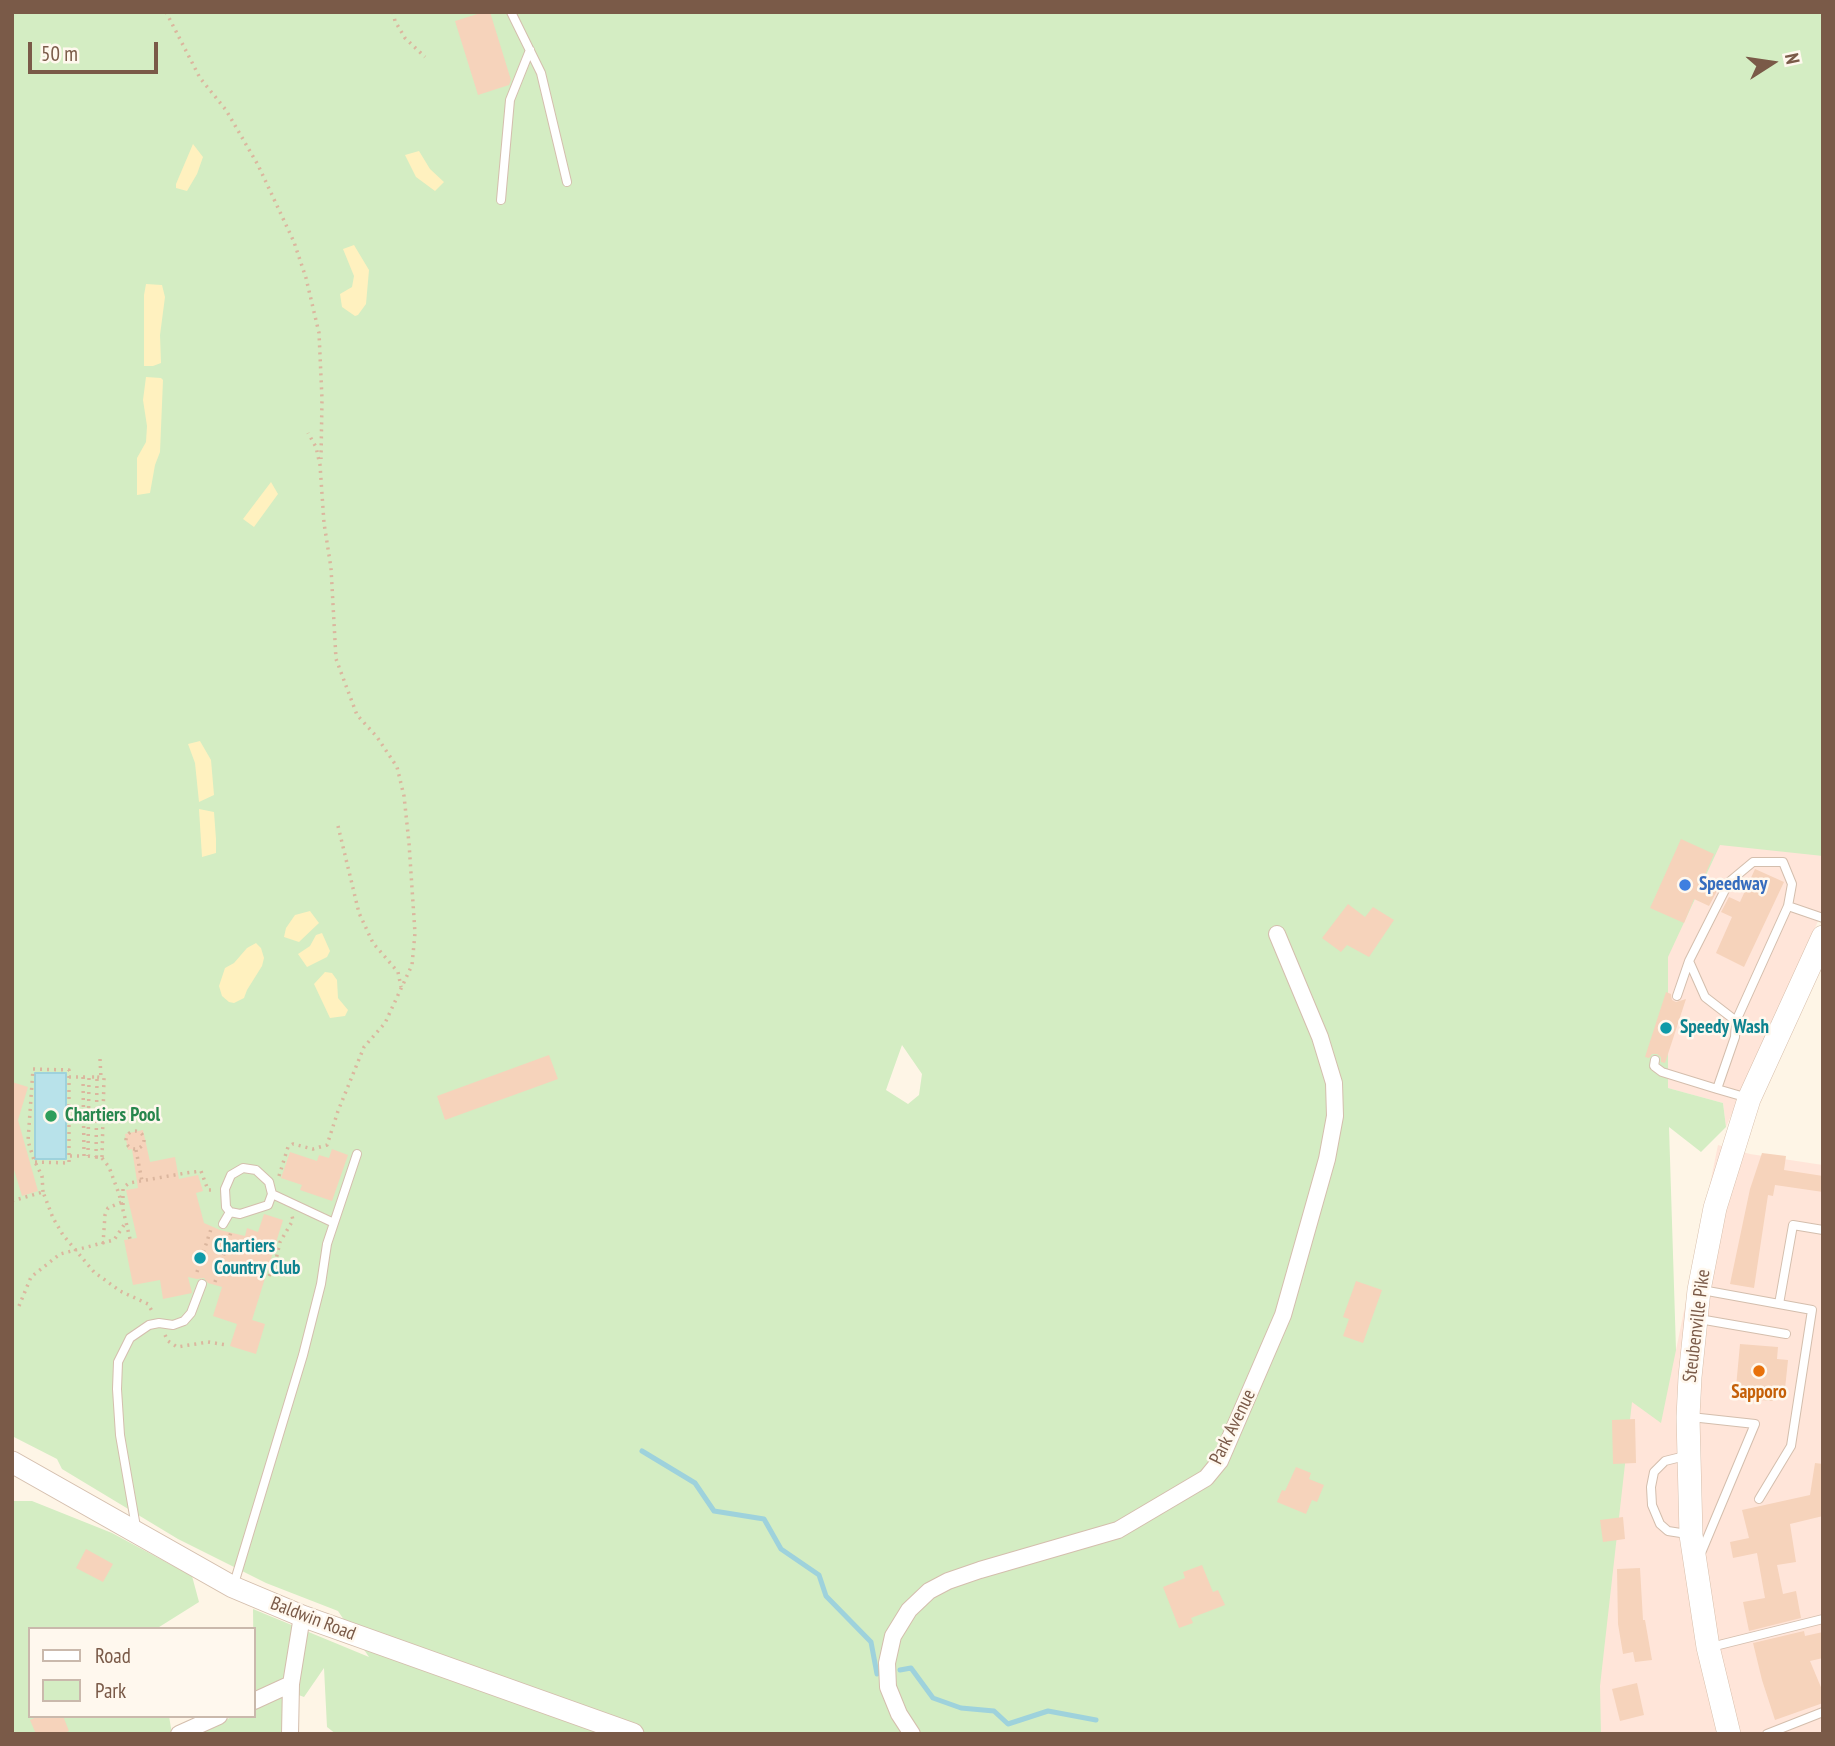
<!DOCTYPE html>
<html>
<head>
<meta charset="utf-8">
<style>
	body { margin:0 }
	#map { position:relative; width:1835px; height:1746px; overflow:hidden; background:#fef5e6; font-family:"PT Sans Narrow",sans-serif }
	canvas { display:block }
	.frame { position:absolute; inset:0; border:14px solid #7a5a48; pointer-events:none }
	.legend { position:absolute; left:28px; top:1627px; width:228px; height:91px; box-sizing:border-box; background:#fff8ee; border:2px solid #cab9ac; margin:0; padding:9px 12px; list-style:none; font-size:21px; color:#7a5a48 }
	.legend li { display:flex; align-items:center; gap:14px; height:35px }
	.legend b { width:35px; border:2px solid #cab9ac }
	.north { position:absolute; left:1737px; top:28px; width:70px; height:70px; -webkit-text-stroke:5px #fff8ee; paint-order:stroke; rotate:78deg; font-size:19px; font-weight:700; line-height:28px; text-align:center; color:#7a5a48 }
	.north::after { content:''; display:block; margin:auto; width:24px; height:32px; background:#7a5a48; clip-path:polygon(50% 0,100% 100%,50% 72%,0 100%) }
	.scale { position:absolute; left:28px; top:42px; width:130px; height:32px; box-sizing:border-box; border:4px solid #7a5a48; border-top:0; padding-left:9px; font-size:21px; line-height:24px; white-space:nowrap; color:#7a5a48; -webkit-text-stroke:5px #fff8ee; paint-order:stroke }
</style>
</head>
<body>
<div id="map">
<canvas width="1835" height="1746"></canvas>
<div class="frame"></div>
<ul class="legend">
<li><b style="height:9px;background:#fff"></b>Road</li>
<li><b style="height:19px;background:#d4edc3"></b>Park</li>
</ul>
<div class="north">N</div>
<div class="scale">50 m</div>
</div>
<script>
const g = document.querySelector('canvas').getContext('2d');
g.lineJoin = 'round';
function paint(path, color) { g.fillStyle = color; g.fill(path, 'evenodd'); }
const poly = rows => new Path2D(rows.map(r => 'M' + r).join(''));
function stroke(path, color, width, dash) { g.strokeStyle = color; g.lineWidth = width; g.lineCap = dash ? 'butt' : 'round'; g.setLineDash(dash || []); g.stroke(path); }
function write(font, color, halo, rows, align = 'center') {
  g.font = font + ' "PT Sans Narrow",sans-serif'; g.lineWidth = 5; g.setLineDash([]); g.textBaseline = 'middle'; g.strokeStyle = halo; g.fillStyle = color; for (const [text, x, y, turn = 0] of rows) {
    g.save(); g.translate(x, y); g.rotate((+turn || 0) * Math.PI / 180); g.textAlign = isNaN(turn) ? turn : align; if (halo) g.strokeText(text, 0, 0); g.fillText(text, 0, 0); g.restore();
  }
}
const commercial = poly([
	[1679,816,1823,835,1823,910,1726,1127,1723,1103,1634,1079],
	[1718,1145,1750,1154,1823,1165,1823,1734,1576,1734,1589,1361,1676,1350]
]);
const green = poly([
	[12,12,1823,12,1823,856,1720,845,1668,957,1668,1088,1723,1103,1726,1127,1701,1152,1669,1127,1676,1350,1661,1423,1632,1402,1600,1686,1601,1734,336,1734,327,1727,324,1668,304,1697,288,1691,283,1734,195,1734,234,1716,254,1716,254,1708,259,1705,254,1688,253,1609,369,1657,338,1611,266,1583,178,1539,62,1469,57,1459,12,1436],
	[902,1045,922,1074,919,1095,908,1104,886,1090],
	[12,1501,32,1501,112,1533,192,1576,199,1602,156,1629,30,1629,30,1716,169,1716,172,1734,12,1734]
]);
const sand = poly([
	[193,144,203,157,197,174,187,191,176,188,176,184],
	[419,151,430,169,444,182,435,191,416,177,405,155],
	[354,245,369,270,366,304,358,315,355,316,342,307,340,294,352,287,354,276,343,249],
	[146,284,162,285,165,297,160,335,161,363,153,366,144,366,144,295],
	[146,377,161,378,163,380,160,452,155,465,150,493,137,495,137,458,146,442,147,426,143,400],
	[271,482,278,494,254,527,243,519],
	[200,741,211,760,214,795,199,802,195,763,188,744],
	[199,809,214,812,216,839,216,853,202,857],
	[310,911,319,923,299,942,284,937,286,928,295,915],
	[322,933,330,951,327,957,307,967,298,954,310,946,316,935],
	[256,943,261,948,264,958,262,966,247,990,244,998,234,1003,229,1002,222,996,219,986,225,968,234,963,247,948],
	[325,972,332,973,337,980,338,998,348,1010,345,1016,330,1018,314,984]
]);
const water = poly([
	[35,1073,66,1073,66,1159,35,1159,35,1073]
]);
const stream = poly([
	[642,1451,695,1483,714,1511,764,1519,781,1549,819,1575,826,1596,871,1642,877,1674],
	[900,1670,911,1668,933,1698,961,1708,994,1711,1008,1724,1048,1711,1096,1720]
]);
const building = poly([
	[484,12,490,12,511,80,509,85,478,95,455,21],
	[1681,839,1714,854,1701,884,1717,891,1709,906,1694,899,1684,923,1650,908],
	[1755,869,1784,882,1744,967,1716,953,1732,917,1721,912,1729,897,1740,902],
	[1348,904,1365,917,1373,907,1394,920,1369,957,1347,945,1341,952,1322,938],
	[1666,992,1671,994,1672,1000,1676,1002,1686,999,1665,1063,1661,1062,1661,1057,1657,1054,1652,1054,1649,1058,1645,1057],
	[549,1055,558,1079,445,1120,437,1096],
	[12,1082,28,1087,18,1120,38,1191,22,1196,12,1163],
	[143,1130,150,1162,175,1157,179,1179,198,1175,203,1191,196,1193,204,1223,220,1230,245,1236,247,1228,258,1232,264,1214,283,1220,252,1320,265,1324,256,1354,230,1346,237,1324,213,1316,222,1287,208,1283,204,1278,197,1279,188,1277,192,1293,163,1299,160,1280,133,1285,124,1240,137,1238,126,1190,138,1188,132,1149,128,1150,125,1134],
	[332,1149,348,1155,332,1201,300,1190,302,1185,281,1178,290,1152,317,1161,319,1155,329,1158],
	[1762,1153,1786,1156,1784,1170,1823,1176,1823,1192,1775,1185,1773,1196,1768,1195,1754,1288,1730,1284,1750,1189],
	[1356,1281,1382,1290,1363,1343,1343,1336,1349,1319,1343,1317],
	[1740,1344,1778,1347,1777,1359,1788,1360,1785,1389,1774,1388,1773,1401,1735,1398],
	[1635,1419,1636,1463,1613,1464,1612,1420],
	[1815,1463,1823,1464,1823,1516,1790,1524,1796,1562,1777,1565,1783,1594,1796,1591,1801,1618,1749,1631,1743,1602,1765,1598,1757,1553,1733,1558,1730,1542,1749,1538,1742,1510,1810,1495],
	[1296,1467,1311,1473,1309,1479,1324,1485,1317,1502,1312,1500,1306,1514,1277,1502,1282,1490,1285,1491],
	[1623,1517,1625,1539,1603,1542,1600,1520],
	[86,1549,113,1564,103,1582,76,1568],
	[1202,1565,1213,1592,1218,1590,1225,1605,1191,1618,1193,1623,1179,1628,1163,1587,1185,1578,1183,1572],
	[1640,1568,1643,1620,1645,1620,1652,1660,1635,1662,1633,1652,1623,1654,1618,1624,1617,1569],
	[1804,1631,1805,1636,1823,1632,1823,1658,1810,1661,1823,1692,1823,1703,1775,1720,1762,1680,1753,1643],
	[1637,1683,1644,1715,1620,1721,1612,1689],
	[39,1716,63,1716,69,1731,62,1734,36,1734,30,1720]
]);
const path = poly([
	[166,12,200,78,226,110,258,165,294,242,306,278,319,333,322,399,321,459],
	[393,12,395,21,405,38,425,57],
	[338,826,359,913,373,943,398,972,401,987],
	[100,1059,101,1078],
	[69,1077,83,1077,84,1156,69,1156],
	[83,1077,89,1077,88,1156],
	[69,1116,103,1117],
	'126 1140a9 9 0 1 1 18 0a9 9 0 1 1-18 0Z',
	[136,1150,142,1181],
	[88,1156,96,1157,97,1077,89,1077],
	[96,1157,102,1158,104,1078,97,1077],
	[102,1158,109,1167,119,1194,126,1222],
	[35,1162,69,1163,69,1070,33,1069,28,1141,34,1160,42,1176,43,1192],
	[279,1176,288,1147,293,1144,313,1149,327,1145,338,1111,364,1047,385,1023,412,965,415,933,409,843,404,796,397,767,377,737,357,715,336,659,331,568,324,523,320,465,316,447,308,433],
	[12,1201,43,1192,53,1218,63,1235,94,1272,120,1291,148,1304,153,1313],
	[123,1205,123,1188,129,1183,186,1173,201,1171,208,1190,213,1190],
	[103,1244,105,1215,108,1208,122,1202],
	[197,1272,212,1226],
	[269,1276,275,1264,280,1242,293,1220,292,1216],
	[215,1282,231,1232],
	[19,1306,31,1277,60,1254,114,1240,126,1222,130,1239],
	[165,1335,168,1341,177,1347,208,1342,227,1345]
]);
const service = poly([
	[511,12,541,73,567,182],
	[501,200,510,100,530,50],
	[1677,996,1689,961],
	[1736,1021,1705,997,1689,961,1729,882,1753,862,1783,862,1792,884,1788,906],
	[1655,1060,1654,1066,1662,1072,1717,1089],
	[1748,1098,1717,1089,1735,1037,1736,1021,1788,906,1823,918],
	[230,1212,226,1207,225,1189,231,1175,243,1168,256,1170,269,1182,272,1194],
	[223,1224,230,1212,240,1214,268,1205,272,1194,334,1223],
	[1702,1290,1812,1310,1791,1446,1759,1499],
	[1779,1304,1793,1225,1823,1230],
	[1699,1319,1786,1334],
	[1691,1417,1755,1424,1701,1553],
	[1685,1456,1665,1461,1654,1472,1651,1487,1652,1505,1660,1524,1668,1531,1687,1534],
	[136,1527,120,1435,117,1389,118,1362,130,1338,149,1325,159,1323,173,1325,184,1321,191,1313,202,1284],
	[233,1587,303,1355,321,1284,327,1244,357,1154],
	[1711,1647,1823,1619],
	[1767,1734,1823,1712]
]);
const minor = poly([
	[254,1701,291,1684],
	[179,1734,219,1716],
	[290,1734,291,1684,302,1616],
	[912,1734,899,1714,888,1687,887,1663,893,1636,909,1610,929,1591,948,1581,980,1570,1118,1530,1206,1478,1220,1461,1283,1315,1327,1159,1335,1116,1334,1083,1320,1037,1277,934]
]);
const tertiary = poly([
	[12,1462,233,1587,302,1616,633,1734]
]);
const secondary = poly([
	[1729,1734,1708,1647,1691,1535,1688,1417,1690,1377,1699,1290,1715,1208,1749,1099,1823,937]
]);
const markers = [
	[1685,885,7,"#3f7fe0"],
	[1666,1028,7,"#0f9aa8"],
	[51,1116,7,"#2e9e5b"],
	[200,1258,7,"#0f9aa8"],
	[1759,1371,7,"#e8710a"]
];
const shopNames = [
	["Speedway",1699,885]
];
const cultureNames = [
	["Speedy Wash",1680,1028],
	["Chartiers",214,1247],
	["Country Club",214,1269]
];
const leisureNames = [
	["Chartiers Pool",65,1116]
];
const streetNames = [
	["Steubenville Pike",1697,1326,-83],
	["Park Avenue",1233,1427,-64],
	["Baldwin Road",313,1619,21]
];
const foodNames = [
	["Sapporo",1759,1393]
];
paint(commercial, '#ffe5d9');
paint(green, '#d4edc3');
paint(sand, '#fff1bf');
paint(water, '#b8e2ea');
stroke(water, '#9ed2dc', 2);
stroke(stream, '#9ed2dc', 5);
paint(building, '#f6d3bb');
stroke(service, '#d4bead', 10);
stroke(minor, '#d4bead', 18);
stroke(tertiary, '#d4bead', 23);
stroke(secondary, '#d7beaa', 24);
stroke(path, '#dbb69e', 3.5, [2, 5]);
stroke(service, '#fff', 8);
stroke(minor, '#fff', 16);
stroke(tertiary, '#fff', 21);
stroke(secondary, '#fff', 23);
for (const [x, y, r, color] of markers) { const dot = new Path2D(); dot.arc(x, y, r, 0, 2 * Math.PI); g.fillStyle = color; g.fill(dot); stroke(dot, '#fff8ee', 2.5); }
write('bold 19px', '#366cbe', '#fff8ee', shopNames, 'left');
write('bold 19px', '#0d838f', '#fff8ee', cultureNames, 'left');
write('bold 19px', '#27864d', '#fff8ee', leisureNames, 'left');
write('19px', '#7a5a48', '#fff8ee', streetNames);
write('bold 19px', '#c56008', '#fff8ee', foodNames);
</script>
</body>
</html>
